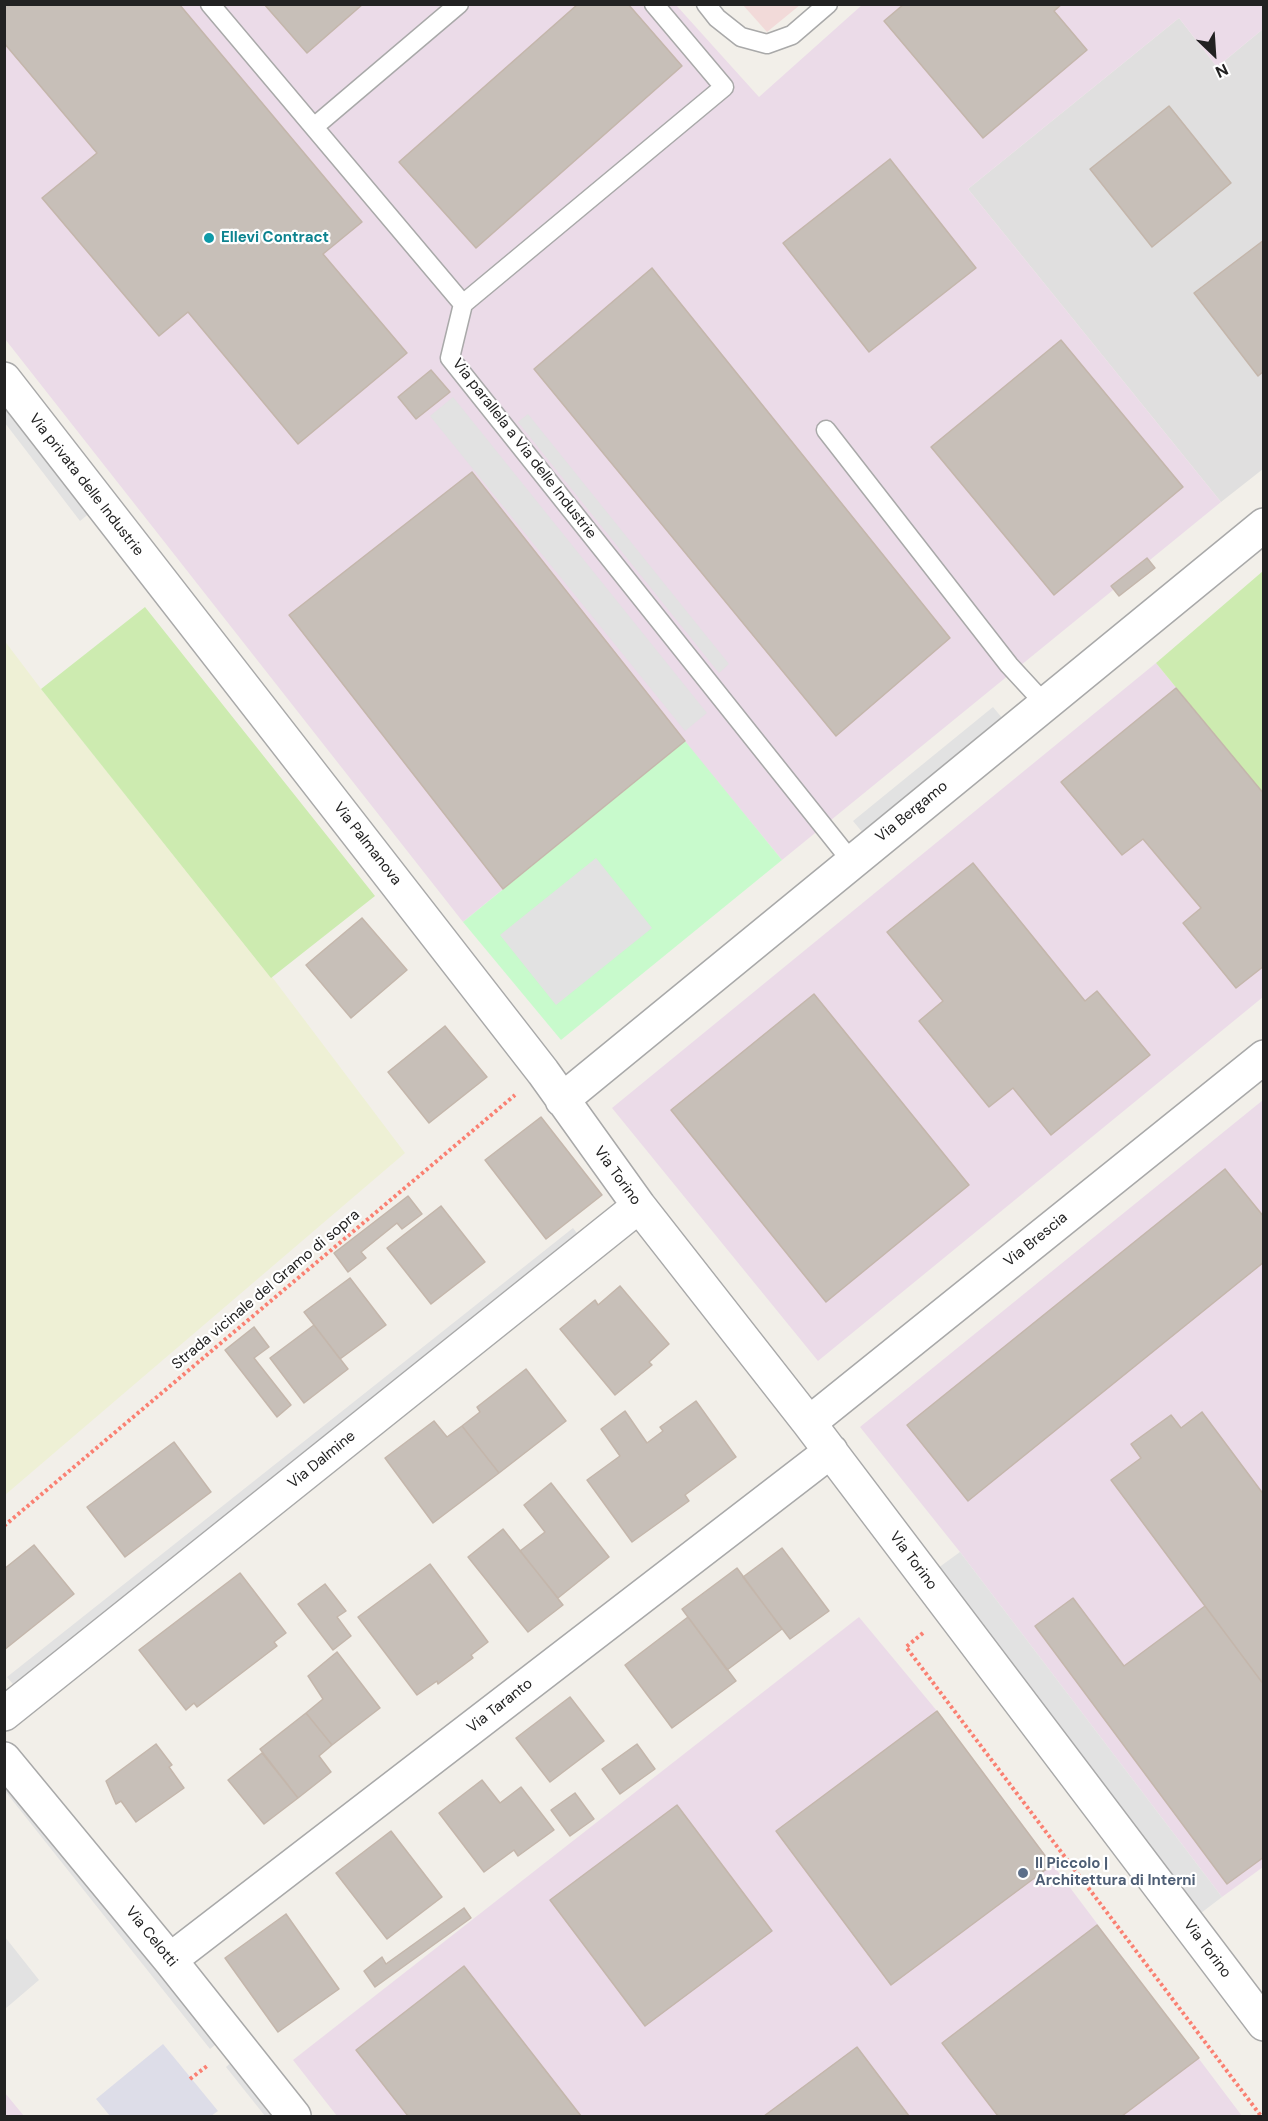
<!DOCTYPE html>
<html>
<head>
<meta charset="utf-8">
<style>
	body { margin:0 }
	#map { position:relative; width:1268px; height:2121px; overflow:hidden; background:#f2efe9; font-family:"DM Sans",sans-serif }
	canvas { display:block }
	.frame { position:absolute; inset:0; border:6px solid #222; pointer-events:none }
	.north { position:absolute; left:1184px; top:24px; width:60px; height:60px; -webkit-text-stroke:4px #fff; paint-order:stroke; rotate:155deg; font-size:16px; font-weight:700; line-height:24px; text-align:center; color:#222 }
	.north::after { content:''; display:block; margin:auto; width:21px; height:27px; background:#222; clip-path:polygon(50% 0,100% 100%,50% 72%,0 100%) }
</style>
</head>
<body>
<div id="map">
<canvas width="1268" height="2121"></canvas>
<div class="frame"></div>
<div class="north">N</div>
</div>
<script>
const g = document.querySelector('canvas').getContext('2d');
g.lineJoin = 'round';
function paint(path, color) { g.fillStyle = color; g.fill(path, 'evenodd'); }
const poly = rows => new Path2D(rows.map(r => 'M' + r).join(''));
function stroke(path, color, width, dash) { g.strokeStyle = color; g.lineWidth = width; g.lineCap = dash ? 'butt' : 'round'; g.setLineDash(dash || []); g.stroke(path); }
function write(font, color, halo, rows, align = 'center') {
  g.font = font + ' "DM Sans",sans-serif'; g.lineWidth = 4.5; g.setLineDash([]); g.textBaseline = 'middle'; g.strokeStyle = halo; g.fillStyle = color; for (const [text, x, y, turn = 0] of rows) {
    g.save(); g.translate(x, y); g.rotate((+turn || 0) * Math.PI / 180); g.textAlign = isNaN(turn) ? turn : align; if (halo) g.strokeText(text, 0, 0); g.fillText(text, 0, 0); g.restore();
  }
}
const residential = poly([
	[1179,18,1217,67,1263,29,1263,469,1221,502,968,189]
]);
const commercial = poly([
	[743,5,800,5,767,32]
]);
const industrial = poly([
	[5,5,676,5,759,97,862,5,1263,5,1263,29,1217,67,1179,18,968,189,1221,502,782,860,684,741,463,922,5,339],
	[1156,663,1263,794,1263,997,818,1361,612,1108],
	[1263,1100,1263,1867,1222,1897,960,1552,860,1427],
	[859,1617,937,1711,1242,2116,337,2116,293,2060],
	[4,2093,5,2093,24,2116,5,2116]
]);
const farmland = poly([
	[4,640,41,689,266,969,405,1153,5,1495]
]);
const grass = poly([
	[1263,571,1263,794,1156,663],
	[145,607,375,896,271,978,41,689]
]);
const park = poly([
	[685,741,782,860,561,1040,463,922]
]);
const parking = poly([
	[453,397,707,713,685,731,430,416],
	[5,399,91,512,80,521,5,423],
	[528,414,729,664,719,673,518,422],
	[993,707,1003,719,863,833,853,821],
	[596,858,652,928,556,1005,500,935],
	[573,1228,582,1240,17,1689,7,1677],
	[960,1552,1222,1897,1197,1916,934,1571],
	[4,1771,220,2041,210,2049,5,1791],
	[5,1937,39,1980,5,2009,4,2009],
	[235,2059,281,2116,265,2116,226,2067]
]);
const plaza = poly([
	[163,2044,218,2111,211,2116,110,2116,96,2099]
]);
const building = poly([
	[4,4,179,4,362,222,323,254,407,353,298,444,188,312,159,336,42,198,97,153,4,43,4,4],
	[264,4,363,4,307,53,264,4],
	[578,4,628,4,682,66,476,248,399,162,578,4],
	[904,4,1062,4,1054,11,1087,50,983,138,884,21,904,4],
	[1169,106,1231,183,1152,247,1090,169,1169,106],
	[890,159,976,268,869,352,783,243,890,159],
	[1264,240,1264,371,1258,376,1194,293,1264,240],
	[652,268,950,638,836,736,534,369,652,268],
	[1061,340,1183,487,1054,595,931,447,1061,340],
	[431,370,450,392,416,419,398,397,431,370],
	[472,472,685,741,503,889,289,615,472,472],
	[1147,558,1155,568,1119,596,1111,586,1147,558],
	[1176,688,1264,794,1264,966,1236,988,1183,923,1201,908,1143,839,1122,855,1061,782,1176,688],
	[973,863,1085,1001,1097,991,1150,1055,1051,1135,1013,1088,989,1107,919,1021,943,1001,887,932,973,863],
	[362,918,407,970,351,1018,306,965,362,918],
	[814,994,969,1185,826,1302,671,1110,814,994],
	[445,1026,487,1077,429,1123,388,1072,445,1026],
	[541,1117,602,1195,546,1239,485,1160,541,1117],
	[1225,1169,1264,1217,1264,1262,968,1501,907,1425,1225,1169],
	[408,1196,422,1214,402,1229,397,1223,361,1252,366,1258,348,1272,334,1253,408,1196],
	[441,1206,485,1262,431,1304,387,1248,441,1206],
	[350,1278,386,1325,340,1359,304,1312,350,1278],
	[620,1286,669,1344,649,1362,652,1365,615,1395,560,1329,595,1300,598,1305,620,1286],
	[314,1325,348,1369,304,1403,270,1358,314,1325],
	[254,1327,269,1347,254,1358,291,1405,277,1417,225,1350,254,1327],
	[526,1369,566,1421,499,1473,462,1426,480,1412,477,1407,526,1369],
	[696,1401,736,1457,685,1495,689,1501,632,1542,587,1480,620,1456,601,1429,625,1411,647,1443,663,1431,660,1427,696,1401],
	[1202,1412,1264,1495,1264,1685,1111,1480,1141,1458,1131,1444,1171,1415,1181,1428,1202,1412],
	[434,1421,447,1437,462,1426,499,1473,433,1523,385,1458,434,1421],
	[174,1442,211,1492,125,1557,87,1507,174,1442],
	[551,1483,609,1557,558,1598,520,1551,545,1532,524,1505,551,1483],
	[503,1529,563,1605,528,1632,468,1557,503,1529],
	[34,1545,74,1594,4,1650,4,1569,34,1545],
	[782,1548,829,1611,790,1639,743,1577,782,1548],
	[430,1564,488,1642,471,1655,473,1658,438,1684,437,1681,417,1695,358,1617,430,1564],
	[737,1568,782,1629,727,1670,682,1609,737,1568],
	[240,1573,286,1633,274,1642,277,1646,197,1707,194,1703,186,1710,139,1650,240,1573],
	[325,1584,346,1611,337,1617,351,1636,333,1650,298,1604,325,1584],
	[1073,1598,1124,1666,1205,1606,1264,1685,1264,1857,1227,1884,1035,1626,1073,1598],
	[688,1617,736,1681,672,1728,625,1665,688,1617],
	[337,1652,380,1708,332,1745,306,1713,323,1699,308,1676,337,1652],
	[570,1697,604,1741,550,1782,516,1738,570,1697],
	[937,1711,1052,1865,891,1985,776,1831,937,1711],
	[306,1713,332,1745,319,1756,331,1772,298,1798,260,1749,306,1713],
	[156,1744,172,1765,169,1767,184,1788,136,1822,121,1801,116,1804,106,1781,156,1744],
	[637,1744,655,1769,620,1794,602,1769,637,1744],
	[262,1753,298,1798,264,1824,228,1780,262,1753],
	[482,1780,500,1803,521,1787,554,1830,518,1856,514,1850,484,1872,439,1813,482,1780],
	[575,1793,594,1819,570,1836,551,1810,575,1793],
	[677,1805,772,1931,645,2026,550,1900,677,1805],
	[391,1831,442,1897,387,1939,336,1873,391,1831],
	[464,1908,471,1918,375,1987,364,1971,382,1957,386,1964,464,1908],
	[286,1914,339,1989,278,2032,225,1958,286,1914],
	[1097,1925,1199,2058,1122,2116,998,2116,942,2043,1097,1925],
	[464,1966,581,2116,408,2116,356,2050,464,1966],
	[857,2047,909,2116,764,2116,857,2047]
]);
const path = poly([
	[4,1526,515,1095],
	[923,1633,906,1647,1261,2116],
	[190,2079,207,2066]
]);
const service = poly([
	[210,4,463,304,450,358,852,862],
	[706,4,717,18,741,37,767,44,792,35,828,4],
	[314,127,459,4],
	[463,304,724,87,654,4],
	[826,430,1009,665,1045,704]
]);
const minor = poly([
	[4,379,543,1072,639,1206,809,1423,1264,2024],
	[562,1100,1264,525],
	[809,1423,1264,1057],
	[4,1714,639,1206],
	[4,1759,170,1960,294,2116],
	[170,1960,831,1451]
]);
const markers = [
	[209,238,6,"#0f9aa8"],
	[1023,1873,6,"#5c6f8a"]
];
const cultureNames = [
	["Ellevi Contract",221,238]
];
const streetNames = [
	["Via parallela a Via delle Industrie",524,449,52],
	["Via privata delle Industrie",86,485,52],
	["Via Bergamo",912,812,-39],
	["Via Palmanova",367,844,52],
	["Via Torino",617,1176,54],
	["Via Brescia",1036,1240,-39],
	["Strada vicinale del Gramo di sopra",266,1290,-40],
	["Via Dalmine",322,1460,-39],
	["Via Torino",913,1561,53],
	["Via Taranto",500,1706,-38],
	["Via Celotti",151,1937,51],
	["Via Torino",1207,1949,53]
];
const serviceNames = [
	["Il Piccolo |",1035,1864],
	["Architettura di Interni",1035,1881]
];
paint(residential, '#e0dfdf');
paint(commercial, '#f2dad9');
paint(industrial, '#ebdbe8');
paint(farmland, '#eef0d5');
paint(grass, '#cdebb0');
paint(park, '#c8facc');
paint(parking, '#e2e2e2');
paint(plaza, '#dddde8');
paint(building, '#c7bfb8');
stroke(building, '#c4b6ab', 1.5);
stroke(service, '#a9a9a9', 21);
stroke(minor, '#a9a9a9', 36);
stroke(path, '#fa8072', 4, [3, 3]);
stroke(service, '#fff', 18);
stroke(minor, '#fff', 33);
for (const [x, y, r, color] of markers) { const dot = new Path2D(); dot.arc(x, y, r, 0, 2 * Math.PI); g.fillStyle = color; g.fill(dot); stroke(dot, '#fff', 2); }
write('bold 15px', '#0d838f', '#fff', cultureNames, 'left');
write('15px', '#222', '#fff', streetNames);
write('bold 15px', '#4e5e75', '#fff', serviceNames, 'left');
</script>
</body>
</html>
